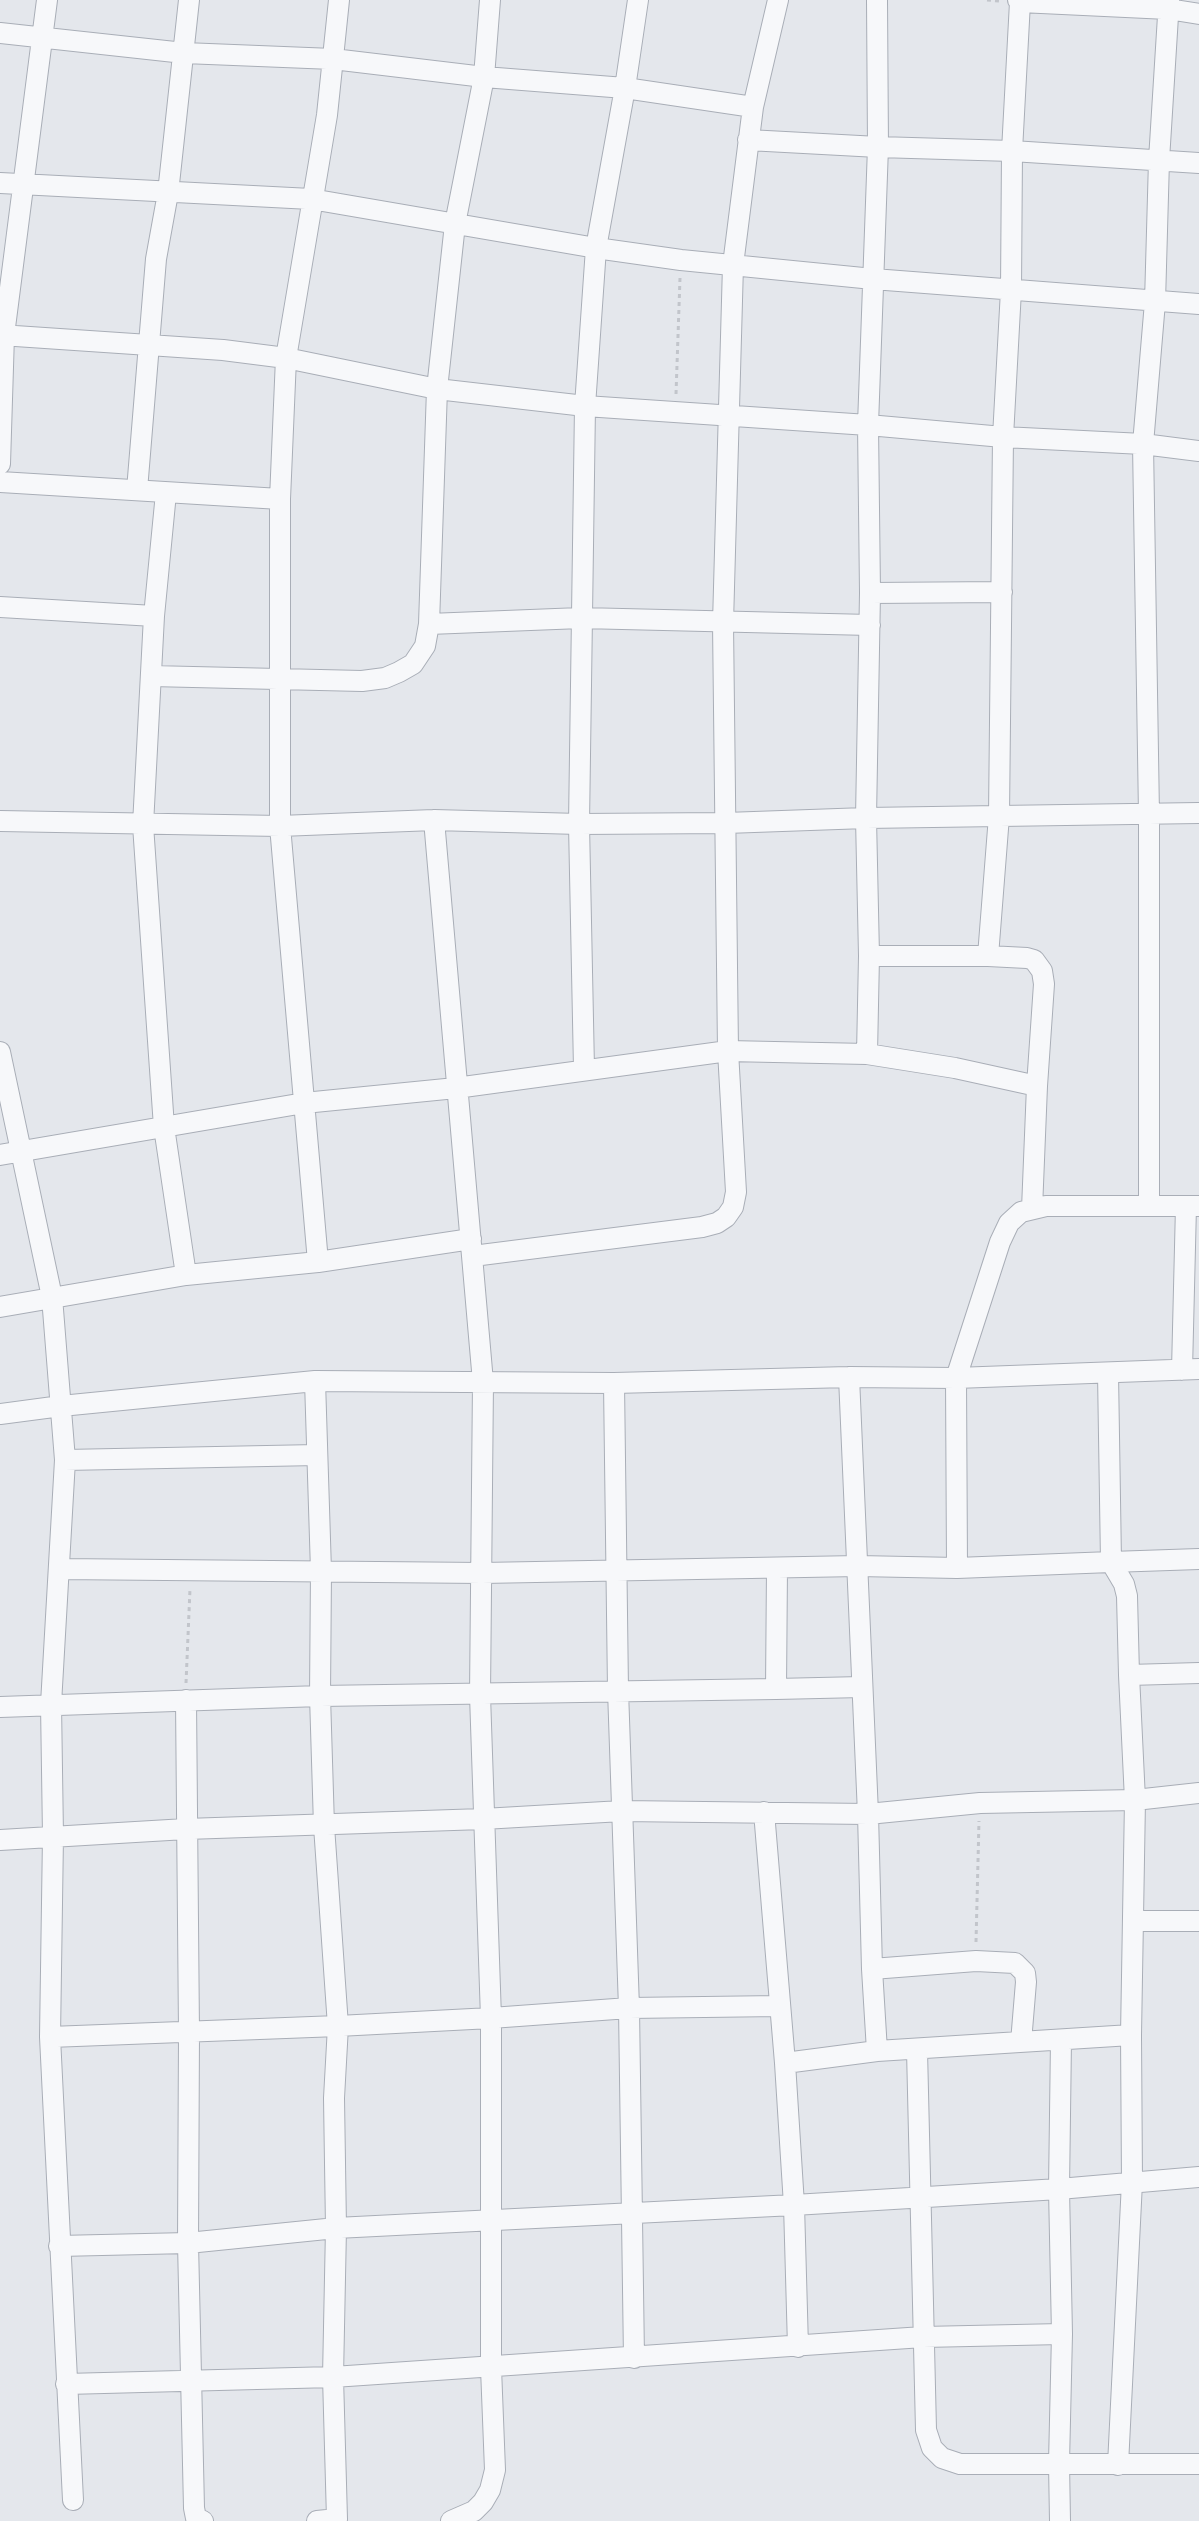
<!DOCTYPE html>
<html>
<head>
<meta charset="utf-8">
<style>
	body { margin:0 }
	canvas { display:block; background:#e4e7ec }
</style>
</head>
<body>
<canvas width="1199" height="2521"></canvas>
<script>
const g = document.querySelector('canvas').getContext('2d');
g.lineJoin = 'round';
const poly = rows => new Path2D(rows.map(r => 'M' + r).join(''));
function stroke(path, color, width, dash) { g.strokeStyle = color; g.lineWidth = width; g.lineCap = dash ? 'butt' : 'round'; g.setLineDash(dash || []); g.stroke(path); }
const path = poly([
	[987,0,999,1],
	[676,394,680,278],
	[186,1683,190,1589],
	[976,1942,979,1821]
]);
const minor = poly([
	[1018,0,1020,2,1168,9,1199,14],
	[0,33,184,53,333,59,484,77,625,88,753,107],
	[748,140,878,147,877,0],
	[0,183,311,199,596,248,681,260,873,279,1199,304],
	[0,335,223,350,286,358,437,389,585,406,868,425,1003,437,1143,444,1199,451],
	[0,464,4,335,47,0],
	[0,482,280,499],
	[137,490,156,259,168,193,189,0],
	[166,493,154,616,143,825,164,1127,186,1275],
	[870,593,1002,592],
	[0,607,154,616],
	[429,624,581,618,870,625],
	[151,676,362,681,385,678,399,672,413,664,425,646,429,624,437,389,455,224,484,77,490,0],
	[434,820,483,1382,480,1695,491,2018,491,2368,495,2470,490,2490,483,2502,474,2511,451,2521],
	[0,821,280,826,434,820,579,824,726,823,866,818,1199,813],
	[869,956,988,956,1027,958,1034,960,1042,971,1044,984,1037,1086],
	[988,956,999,816,1003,437,1011,290,1012,151,1020,2],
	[0,1052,52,1297,65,1460,51,1704,53,1836,50,2037,73,2500],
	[867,1054,869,956,866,818,870,593,868,425,878,147,1012,151,1199,163],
	[584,1069,579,824,585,406,596,248,625,88,638,0],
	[0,1155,304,1103,456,1088,728,1051,867,1054,955,1068,1037,1086,1032,1209],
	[1149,1206,1149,815,1143,444,1155,302,1159,160,1169,0],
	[473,1256,702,1227,717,1223,726,1217,733,1207,736,1192,728,1051,723,623,733,265,753,107,778,0],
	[318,1262,280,826,280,499,286,358,327,115,339,0],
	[0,1307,186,1275,318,1262,471,1239],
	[1182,1370,1186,1206],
	[1108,1373,1111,1562,1199,1559],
	[849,1377,868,1814,872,1969,877,2051,1131,2035],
	[315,1381,321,1571,320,1696,324,1826,338,2026,334,2098,336,2228,333,2377,337,2519,317,2521],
	[614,1383,618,1690,629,2008,634,2358],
	[0,1414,61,1406,315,1381,614,1383,849,1377,956,1378,1199,1369],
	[65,1460,317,1455],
	[777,1568,776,1689,862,1687],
	[957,1568,956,1378,1000,1242,1009,1223,1021,1212,1046,1206,1199,1206],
	[60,1569,482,1573,858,1566,957,1568,1111,1562,1124,1584,1127,1596,1129,1675],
	[186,1700,189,2033,188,2243,194,2508,196,2518,203,2521],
	[0,1707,320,1696,776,1689],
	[764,1812,785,2063,794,2205,798,2347],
	[0,1840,186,1829,483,1819,622,1811,868,1814,980,1803,1135,1800,1199,1793],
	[1133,1921,1199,1921],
	[872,1969,976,1961,1015,1963,1025,1973,1026,1982,1021,2042],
	[50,2037,338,2026,491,2018,629,2008,779,2006],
	[917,2050,926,2430,932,2448,942,2458,960,2464,1199,2464],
	[785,2063,877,2051],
	[59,2246,188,2243,336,2228,794,2205,1059,2189,1199,2177],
	[66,2384,333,2377,923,2337,1062,2334],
	[1118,2465,1132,2182,1131,2035,1135,1800,1129,1675,1199,1673],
	[1060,2521,1059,2463,1062,2334,1059,2189,1061,2040]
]);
stroke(minor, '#a9aeb7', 22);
stroke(path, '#c2c5cb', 3, [4, 4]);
stroke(minor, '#f7f8fa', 20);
</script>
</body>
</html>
